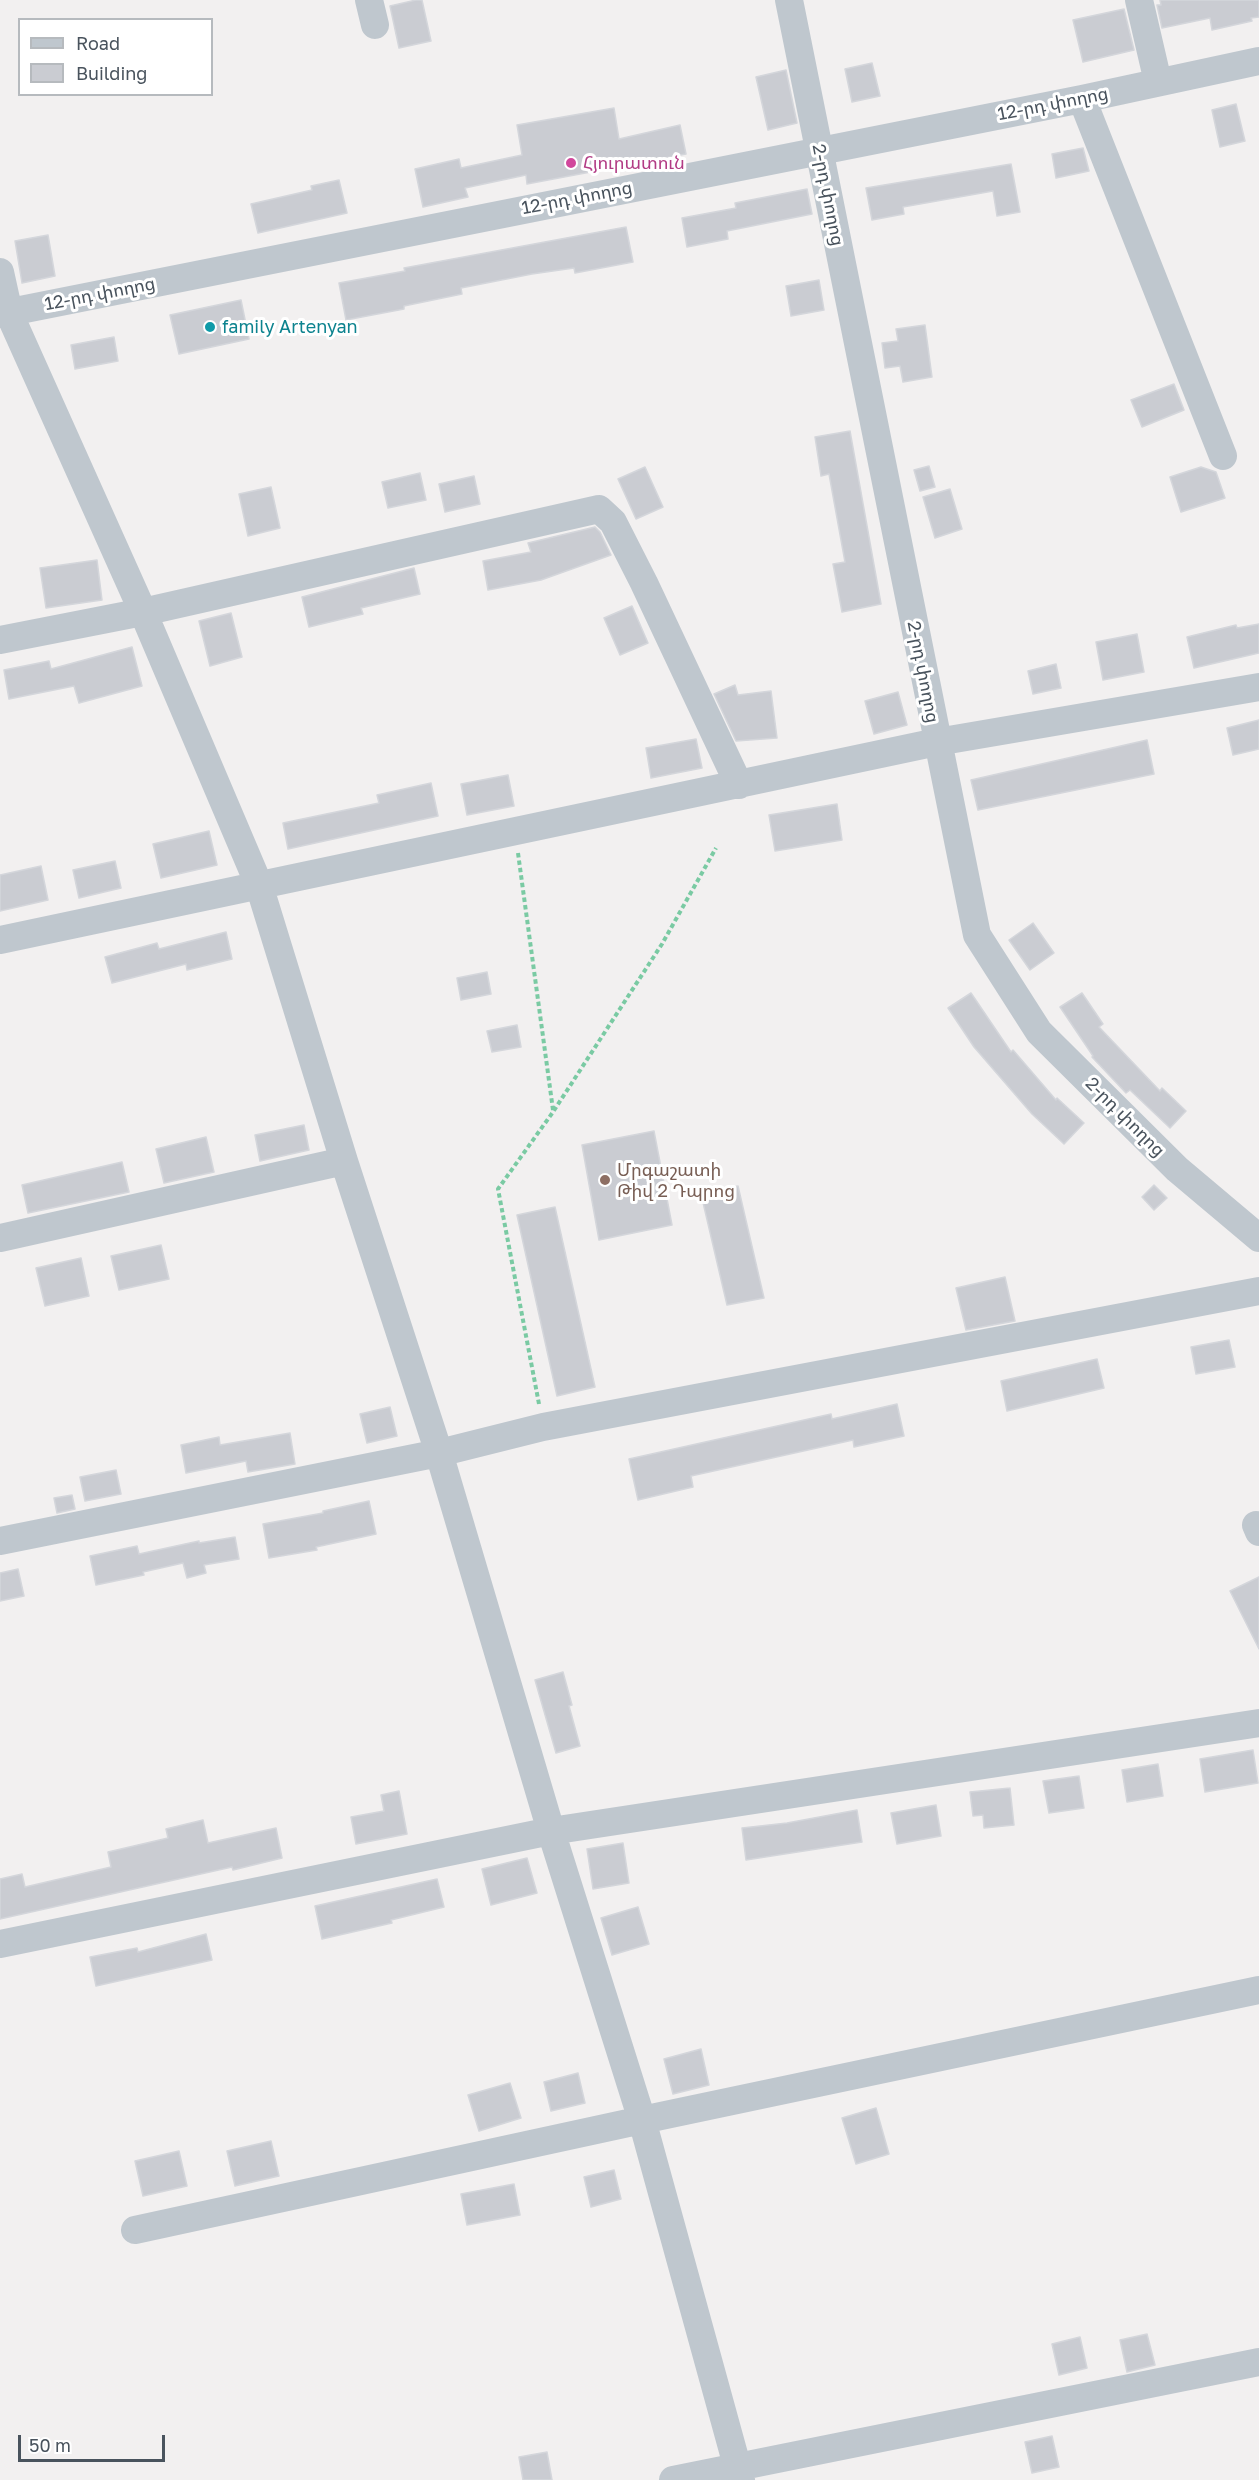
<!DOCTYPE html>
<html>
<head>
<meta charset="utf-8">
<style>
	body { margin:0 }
	#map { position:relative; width:1259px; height:2480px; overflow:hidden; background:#f2f0f0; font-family:"Golos Text",sans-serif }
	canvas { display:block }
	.legend { position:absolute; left:18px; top:18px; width:195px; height:78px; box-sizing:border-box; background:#fff; border:2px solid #b6babe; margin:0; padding:8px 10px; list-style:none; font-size:18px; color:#49535d }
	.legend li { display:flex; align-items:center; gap:12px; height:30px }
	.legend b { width:30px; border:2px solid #b6babe }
	.scale { position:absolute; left:18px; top:2435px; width:147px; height:27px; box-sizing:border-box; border:3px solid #49535d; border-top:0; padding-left:8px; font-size:18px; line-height:21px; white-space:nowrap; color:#49535d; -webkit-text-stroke:4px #fff; paint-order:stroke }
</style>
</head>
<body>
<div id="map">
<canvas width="1259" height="2480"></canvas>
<ul class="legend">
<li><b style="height:8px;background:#bfc7ce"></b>Road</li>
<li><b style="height:16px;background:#caccd2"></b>Building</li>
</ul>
<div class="scale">50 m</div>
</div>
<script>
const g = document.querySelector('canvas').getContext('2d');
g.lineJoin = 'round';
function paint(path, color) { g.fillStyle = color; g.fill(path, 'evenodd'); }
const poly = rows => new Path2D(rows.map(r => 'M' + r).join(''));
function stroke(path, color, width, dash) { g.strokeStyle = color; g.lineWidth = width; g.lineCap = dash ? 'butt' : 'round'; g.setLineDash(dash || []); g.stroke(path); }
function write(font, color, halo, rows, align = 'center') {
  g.font = font + ' "Golos Text","Noto Sans Armenian",sans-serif'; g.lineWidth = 6; g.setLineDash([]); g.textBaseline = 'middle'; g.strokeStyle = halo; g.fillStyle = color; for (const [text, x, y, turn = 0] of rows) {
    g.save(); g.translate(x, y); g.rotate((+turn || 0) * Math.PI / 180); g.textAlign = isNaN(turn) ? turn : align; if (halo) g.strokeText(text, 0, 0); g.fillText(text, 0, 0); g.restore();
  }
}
const building = poly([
	[416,0,422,0,431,41,399,48,390,6,416,0],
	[1160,0,1259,0,1259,17,1251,18,1252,21,1212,30,1210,18,1162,28,1157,5,1161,5,1160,0],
	[1124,9,1134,50,1083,62,1073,20,1124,9],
	[872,63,880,96,852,102,845,69,872,63],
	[786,70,797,123,768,130,756,77,786,70],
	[1236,104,1245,141,1220,147,1212,110,1236,104],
	[614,108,619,139,680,125,686,154,527,184,526,175,465,188,468,197,423,207,415,169,459,159,461,168,522,155,517,125,614,108],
	[1083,148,1089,171,1056,178,1052,154,1083,148],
	[1011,164,1020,212,997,216,993,191,903,207,904,214,872,220,866,188,1011,164],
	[339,180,347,213,258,233,251,204,312,190,311,186,339,180],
	[807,189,812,214,727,231,728,239,687,247,682,218,736,208,735,203,807,189],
	[626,227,633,262,575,273,574,268,532,274,461,288,462,294,404,306,404,309,346,320,339,283,405,271,404,268,626,227],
	[48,235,55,276,22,283,15,241,48,235],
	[819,280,824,310,791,316,786,286,819,280],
	[241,300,249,339,179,354,170,315,241,300],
	[925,325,932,377,903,382,900,366,885,368,882,343,898,341,896,329,925,325],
	[114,337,118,361,75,369,71,345,114,337],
	[1174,384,1184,410,1142,427,1131,400,1174,384],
	[850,431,881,604,842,612,833,564,845,562,829,474,821,476,815,437,850,431],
	[929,466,935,487,920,491,914,470,929,466],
	[645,467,663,507,636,519,618,479,645,467],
	[1201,467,1216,472,1225,498,1181,512,1170,477,1201,467],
	[420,473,426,500,388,508,382,482,420,473],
	[474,476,480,504,445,512,439,484,474,476],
	[271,487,280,528,248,536,239,494,271,487],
	[950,489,962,529,935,538,923,497,950,489],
	[595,527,600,532,611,555,541,580,488,590,483,561,531,552,528,543,595,527],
	[97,560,102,600,46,608,40,568,97,560],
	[414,568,420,594,361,608,363,614,309,627,302,597,414,568],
	[632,606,648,643,620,655,604,618,632,606],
	[231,613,242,657,210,666,199,621,231,613],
	[1259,624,1259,653,1194,668,1187,637,1236,625,1237,628,1259,624],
	[1137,634,1144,672,1103,680,1096,642,1137,634],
	[132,647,142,686,79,703,74,686,9,699,4,670,49,661,51,669,132,647],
	[1056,664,1061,688,1033,694,1028,671,1056,664],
	[735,685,738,695,771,691,777,738,736,741,714,694,735,685],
	[898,692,907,725,874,734,865,701,898,692],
	[1259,720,1259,749,1233,755,1227,728,1259,720],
	[696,739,702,768,651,778,646,748,696,739],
	[1147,740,1154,774,978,810,971,780,1147,740],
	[508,775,514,806,467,815,461,784,508,775],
	[431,783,438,816,288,849,283,823,379,803,377,795,431,783],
	[837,804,842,840,775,851,769,815,837,804],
	[209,831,217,865,161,878,153,844,209,831],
	[115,861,121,888,79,898,73,870,115,861],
	[41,866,48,900,0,911,0,875,41,866],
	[1033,923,1054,953,1030,970,1009,940,1033,923],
	[226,932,232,959,187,970,186,964,112,983,105,957,157,943,159,949,226,932],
	[487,972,491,994,461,1000,457,978,487,972],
	[971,993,1011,1052,1013,1050,1056,1100,1057,1098,1084,1123,1064,1144,1032,1114,974,1047,948,1008,971,993],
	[1082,993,1103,1024,1099,1027,1160,1091,1162,1088,1186,1111,1170,1128,1130,1090,1126,1093,1092,1057,1093,1056,1060,1007,1082,993],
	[517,1025,521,1047,492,1052,487,1031,517,1025],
	[304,1125,309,1150,260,1161,255,1135,304,1125],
	[654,1131,672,1225,599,1240,582,1145,654,1131],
	[206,1137,214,1172,164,1183,156,1149,206,1137],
	[122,1162,129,1192,28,1213,22,1185,122,1162],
	[1154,1185,1167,1198,1154,1210,1142,1197,1154,1185],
	[738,1186,764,1298,727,1305,701,1194,738,1186],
	[555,1207,595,1387,557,1396,517,1215,555,1207],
	[161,1245,169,1279,119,1290,111,1256,161,1245],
	[81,1258,89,1296,45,1306,36,1268,81,1258],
	[1005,1277,1015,1321,966,1330,956,1288,1005,1277],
	[1229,1340,1235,1367,1196,1374,1191,1347,1229,1340],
	[1097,1359,1104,1388,1007,1411,1001,1381,1097,1359],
	[897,1404,904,1436,854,1447,853,1440,691,1476,693,1487,638,1500,629,1459,831,1414,832,1419,897,1404],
	[390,1407,397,1436,367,1443,360,1414,390,1407],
	[290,1433,295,1464,248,1472,246,1461,186,1473,181,1445,219,1437,220,1445,290,1433],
	[116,1470,121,1494,85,1501,80,1477,116,1470],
	[72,1495,75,1509,57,1513,54,1498,72,1495],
	[369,1501,376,1534,316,1547,317,1550,269,1558,263,1524,323,1513,323,1511,369,1501],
	[235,1537,239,1559,204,1565,206,1573,187,1578,183,1563,143,1572,144,1575,96,1585,90,1556,137,1546,139,1554,199,1541,199,1543,235,1537],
	[18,1569,24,1596,0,1601,0,1573,18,1569],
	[1259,1577,1259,1649,1230,1591,1259,1577],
	[563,1672,572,1705,569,1706,580,1746,556,1753,535,1680,563,1672],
	[1253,1750,1258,1783,1205,1792,1200,1759,1253,1750],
	[1158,1764,1163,1796,1127,1802,1122,1770,1158,1764],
	[1079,1776,1084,1808,1049,1813,1043,1781,1079,1776],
	[1010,1788,1014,1825,984,1828,983,1815,973,1816,970,1792,1010,1788],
	[399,1791,407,1834,356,1844,351,1817,384,1811,381,1795,399,1791],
	[936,1805,941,1836,897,1844,891,1813,936,1805],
	[857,1810,862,1842,746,1860,742,1828,787,1823,857,1810],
	[203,1820,208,1843,276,1828,282,1858,233,1870,232,1867,0,1919,0,1879,22,1874,25,1887,111,1867,108,1852,168,1838,166,1829,203,1820],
	[623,1843,629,1883,593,1889,587,1849,623,1843],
	[527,1858,537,1893,491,1905,482,1869,527,1858],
	[437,1879,444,1907,391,1920,392,1923,322,1939,315,1906,437,1879],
	[638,1907,649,1944,612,1955,601,1918,638,1907],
	[206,1934,212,1960,96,1986,90,1957,137,1948,138,1952,206,1934],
	[701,2049,709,2085,673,2094,664,2059,701,2049],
	[578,2073,585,2103,551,2111,544,2082,578,2073],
	[510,2083,521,2118,479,2131,468,2095,510,2083],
	[876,2108,889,2154,856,2164,842,2118,876,2108],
	[271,2141,279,2176,235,2186,227,2151,271,2141],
	[179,2151,187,2186,143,2196,135,2161,179,2151],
	[614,2170,621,2199,591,2207,584,2177,614,2170],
	[514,2184,520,2215,467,2225,461,2194,514,2184],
	[1147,2334,1155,2365,1127,2372,1120,2340,1147,2334],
	[1080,2337,1087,2368,1059,2375,1052,2344,1080,2337],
	[1052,2436,1059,2467,1032,2473,1025,2442,1052,2436],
	[547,2452,552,2480,523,2480,519,2457,547,2452]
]);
const path = poly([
	[518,853,553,1110],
	[539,1404,498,1189,553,1112,662,944,716,848]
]);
const minor = poly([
	[369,0,375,25],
	[789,0,977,935,1039,1032,1177,1169,1259,1238],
	[1139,0,1158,82],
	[1082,99,1223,456],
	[0,272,9,313,143,612,259,885,344,1161,439,1453,551,1831,642,2120,741,2480],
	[0,314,1082,99,1259,61],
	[0,640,143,612,599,509,613,522,644,583,739,785],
	[0,940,937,742,1259,687],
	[0,1238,344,1161],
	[1256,1525,1259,1532],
	[0,1541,439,1453,543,1427,1259,1291],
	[0,1944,551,1831,1259,1723],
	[135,2230,642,2120,1259,1990],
	[673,2480,1259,2362]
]);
const markers = [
	[571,163,6,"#d1479c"],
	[210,327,6,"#0f9aa8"],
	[605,1180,6,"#8d6e63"]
];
const streetNames = [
	["12-րդ փողոց",1053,104,-11],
	["2-րդ փողոց",828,195,79],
	["12-րդ փողոց",577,198,-11],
	["12-րդ փողոց",100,294,-11],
	["2-րդ փողոց",923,672,79],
	["2-րդ փողոց",1125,1117,45]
];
const hotelNames = [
	["Հյուրատուն",583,163]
];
const cultureNames = [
	["family Artenyan",222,327]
];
const educationNames = [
	["Մրգաշատի",617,1170],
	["Թիվ 2 Դպրոց",617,1191]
];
paint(building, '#caccd2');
stroke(building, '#d4d6db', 1.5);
stroke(path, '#7acaa3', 4, [4.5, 3]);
stroke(minor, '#bfc7ce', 28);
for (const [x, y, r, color] of markers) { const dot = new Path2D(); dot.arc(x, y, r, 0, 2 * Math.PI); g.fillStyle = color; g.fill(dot); stroke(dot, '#fff', 2); }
write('18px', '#49535d', '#fff', streetNames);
write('18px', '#b23c85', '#fff', hotelNames, 'left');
write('18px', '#0d838f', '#fff', cultureNames, 'left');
write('18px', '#785e54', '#fff', educationNames, 'left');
</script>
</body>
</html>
